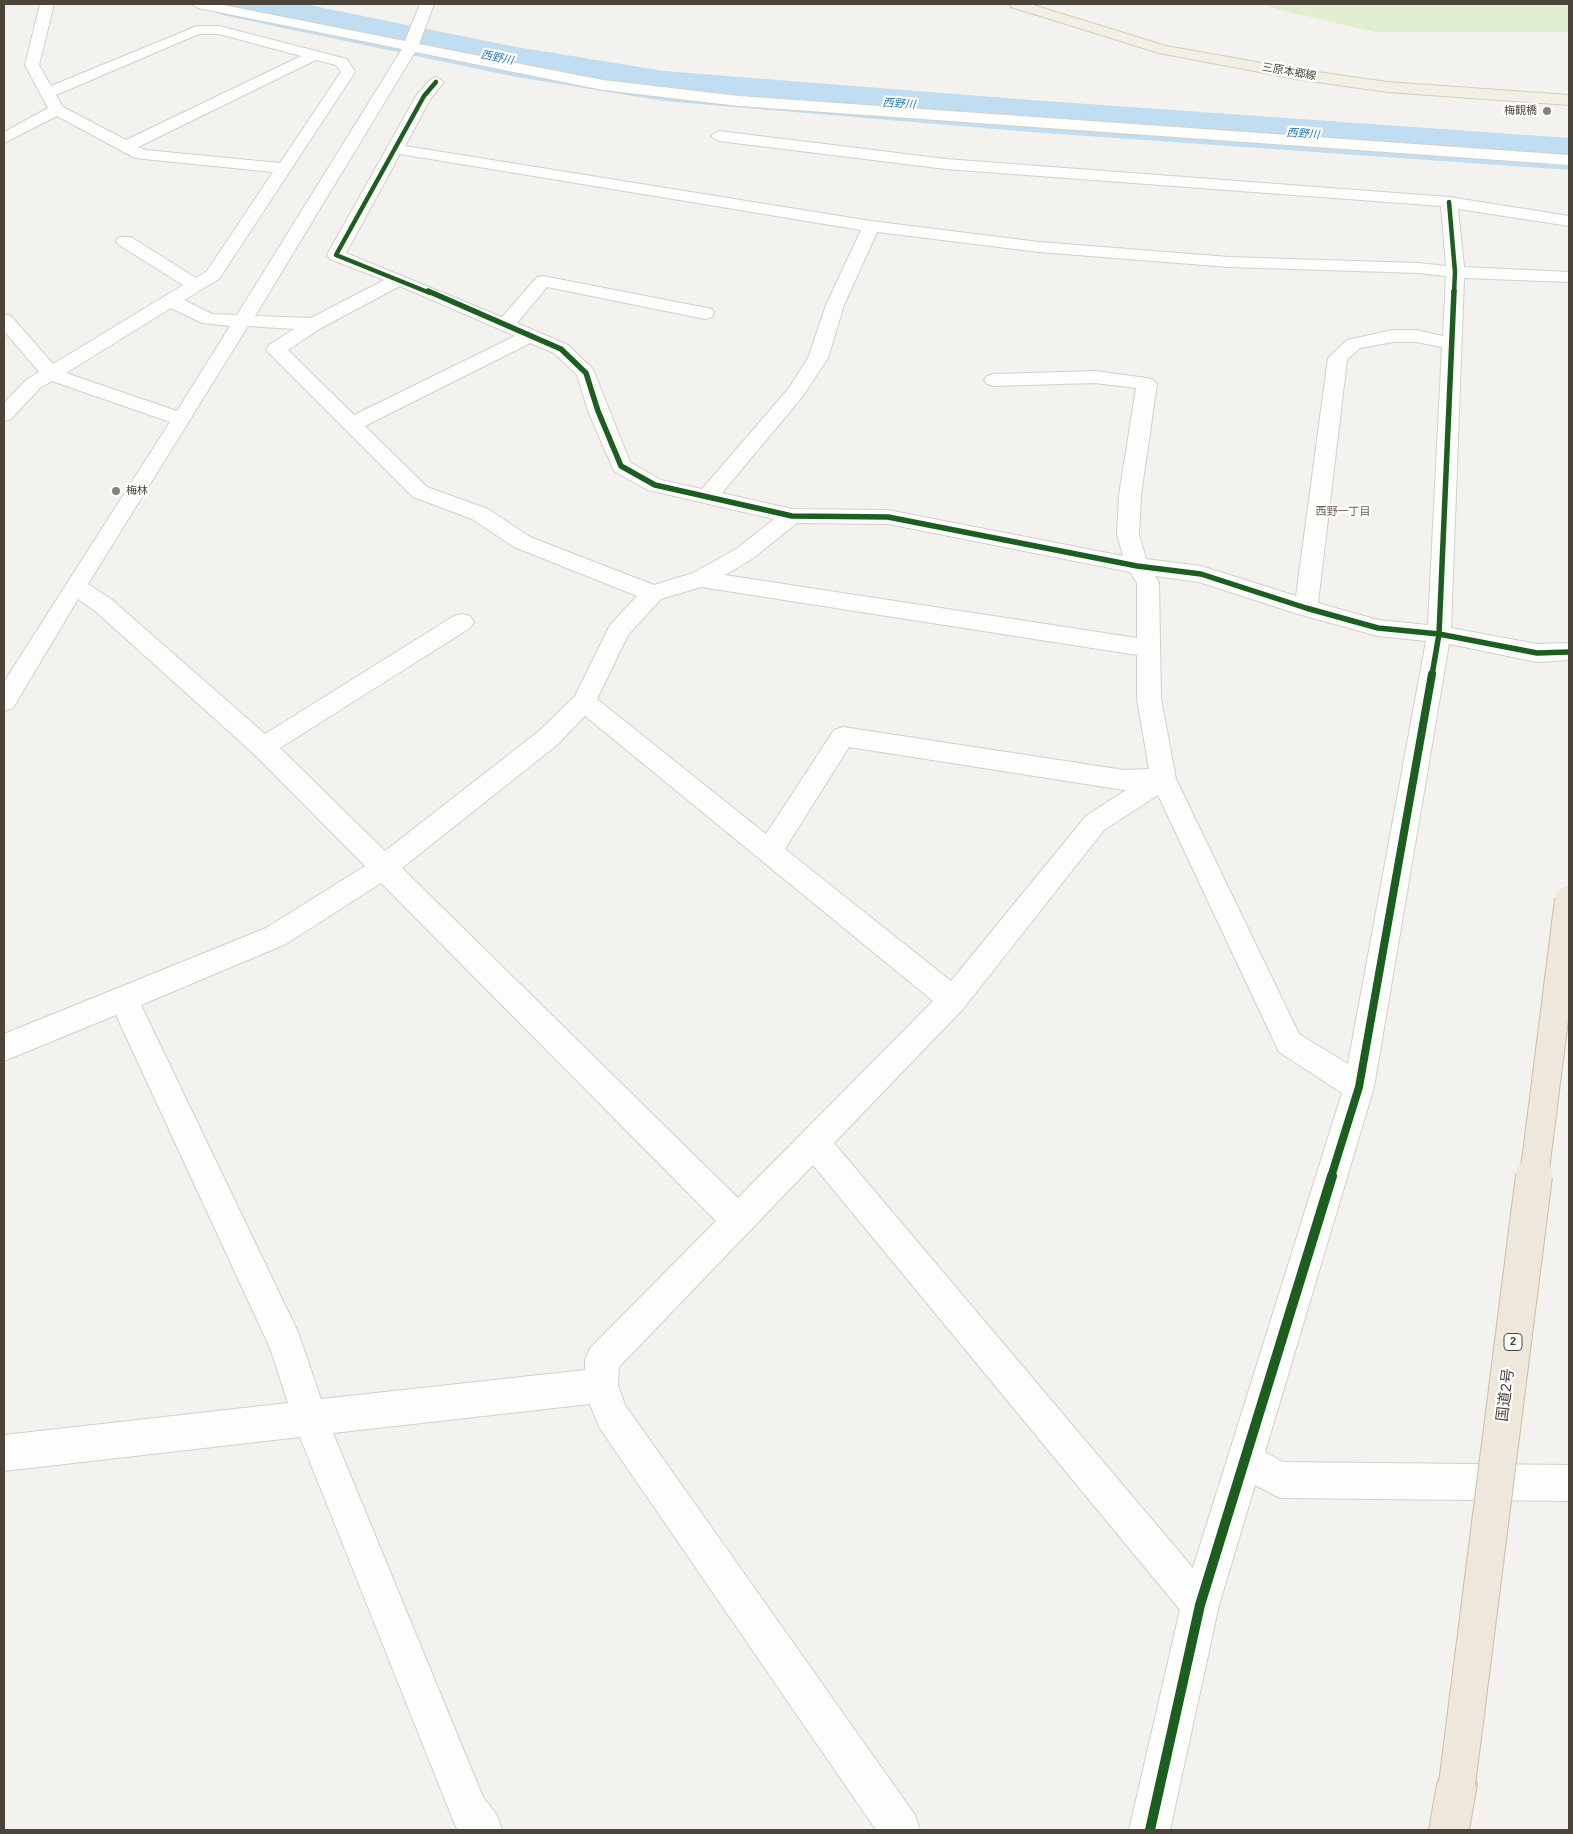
<!DOCTYPE html>
<html>
<head>
<meta charset="utf-8">
<style>
	body { margin:0 }
	#map { position:relative; width:1573px; height:1834px; overflow:hidden; background:#f4f2ee; font-family:Helvetica,sans-serif }
	canvas { display:block }
	.frame { position:absolute; inset:0; border:5px solid #4b4439; pointer-events:none }
</style>
</head>
<body>
<div id="map">
<canvas width="1573" height="1834"></canvas>
<div class="frame"></div>
</div>
<script>
const g = document.querySelector('canvas').getContext('2d');
g.lineJoin = 'round';
function paint(path, color) { g.fillStyle = color; g.fill(path, 'evenodd'); }
const poly = rows => new Path2D(rows.map(r => 'M' + r).join(''));
function stroke(path, color, width, dash) { g.strokeStyle = color; g.lineWidth = width; g.lineCap = dash ? 'butt' : 'round'; g.setLineDash(dash || []); g.stroke(path); }
function write(font, color, halo, rows, align = 'center') {
  g.font = font + ' Helvetica,"Noto Sans JP",sans-serif'; g.lineWidth = 4.5; g.setLineDash([]); g.textBaseline = 'middle'; g.strokeStyle = halo; g.fillStyle = color; for (const [text, x, y, turn = 0] of rows) {
    g.save(); g.translate(x, y); g.rotate((+turn || 0) * Math.PI / 180); g.textAlign = isNaN(turn) ? turn : align; if (halo) g.strokeText(text, 0, 0); g.fillText(text, 0, 0); g.restore();
  }
}
const green = poly([
	[1262,4,1569,4,1569,32,1375,32,1281,10]
]);
const river = poly([
	[213,4,304,4,511,46,664,71,1031,100,1569,138,1569,170,1031,132,664,101,511,76,236,18,219,14,213,4]
]);
const minor = poly([
	[40,4,54,4,39,65,51,86,197,26,219,26,347,59,355,72,219,279,184,300,212,314,237,315,402,49,198,8,191,4,218,4,405,41,420,4,434,4,419,44,603,80,739,96,1569,155,1569,165,739,106,603,90,415,52,255,316,311,318,384,280,330,259,327,255,416,96,431,79,436,77,444,82,431,98,405,146,871,221,1039,242,1229,257,1418,263,1446,266,1441,206,946,169,719,141,711,136,719,131,946,159,1449,197,1569,216,1569,226,1458,209,1464,267,1569,272,1569,282,1464,278,1451,628,1537,644,1569,643,1569,660,1537,662,1449,644,1374,1087,1265,1452,1283,1462,1569,1465,1569,1501,1280,1498,1255,1485,1219,1605,1170,1830,1129,1830,1180,1610,813,1165,619,1367,618,1385,625,1405,915,1815,920,1830,876,1830,599,1427,590,1404,333,1433,483,1797,497,1815,502,1830,458,1830,455,1825,300,1437,4,1471,4,1435,288,1403,270,1348,116,1015,4,1061,4,1034,266,928,365,866,254,754,95,611,78,599,13,708,4,711,4,682,170,422,52,381,40,388,11,419,4,421,4,403,26,380,39,372,4,331,4,314,11,316,53,364,183,285,119,245,116,241,119,237,131,237,196,278,207,271,273,172,135,158,57,116,4,143,4,132,48,108,25,65,40,4],
	[199,34,219,34,301,56,126,140,63,107,56,95,199,34],
	[316,60,336,65,341,72,280,163,145,150,138,147,316,60],
	[400,154,861,230,826,305,808,358,789,388,702,489,661,480,630,462,593,369,568,345,517,323,547,287,705,319,712,317,714,313,712,309,543,276,537,277,502,317,346,253,400,154],
	[877,232,1039,252,1229,267,1418,273,1446,276,1443,336,1416,330,1393,330,1347,340,1328,358,1296,596,1201,566,1146,559,1139,534,1141,495,1157,384,1154,380,1147,378,1095,371,994,374,987,376,984,380,987,384,994,386,1095,383,1136,388,1119,495,1117,534,1123,556,888,510,792,509,722,493,803,396,828,358,844,305,877,232],
	[400,286,515,336,354,415,288,350,321,328,400,286],
	[171,308,202,323,230,326,177,411,66,373,171,308],
	[248,326,294,329,269,345,266,349,269,353,413,497,472,519,514,547,637,596,610,625,575,696,539,731,385,851,280,748,470,628,474,622,470,616,462,614,454,616,265,734,111,599,88,584,248,326],
	[1393,342,1416,342,1442,347,1428,625,1378,620,1318,603,1347,360,1360,348,1393,342],
	[530,343,554,353,577,375,588,411,614,471,648,490,774,519,736,549,693,573,654,585,530,537,488,509,427,487,365,426,530,343],
	[797,523,888,524,1130,572,1137,583,1137,638,725,575,752,559,797,523],
	[1155,576,1199,582,1298,614,1378,636,1426,641,1348,1064,1299,1034,1176,779,1161,699,1159,583,1155,576],
	[701,587,1137,655,1137,699,1149,769,1124,770,843,727,834,730,766,834,597,699,628,635,661,599,701,587],
	[585,716,933,1001,738,1198,402,868,557,745,585,716],
	[849,747,1124,790,1126,790,1086,816,951,981,785,849,849,747],
	[1158,795,1279,1052,1342,1093,1193,1568,834,1143,963,1009,1104,830,1158,795],
	[381,883,716,1221,590,1348,585,1360,585,1370,321,1399,298,1332,141,1005,286,944,381,883]
]);
const major = poly([
	[1009,4,1030,4,1166,46,1296,69,1387,82,1569,95,1569,105,1387,92,1296,79,1159,53,1011,7,1009,4]
]);
const highway = poly([
	[1457,1764,1471,1770,1477,1784,1469,1830,1429,1830,1437,1784,1443,1770,1457,1764]
]);
const highwayBridgeFar1 = poly([
	[1534,1177,1569,900]
]);
const highwayBridge = poly([
	[1457,1784,1534,1176]
]);
const cyclewayFar3 = poly([
	[1449,202,1455,272,1454,293],
	[430,293,336,255,424,96,436,82]
]);
const cyclewayFar2 = poly([
	[428,291,561,349,586,373,598,411,621,466,655,485,792,516,888,517,1137,566,1201,574,1306,608,1378,628,1439,634,1537,653,1569,652],
	[1432,675,1439,634,1454,291]
]);
const cyclewayFar1 = poly([
	[1331,1177,1359,1087,1432,674]
]);
const cycleway = poly([
	[1150,1830,1200,1605,1332,1176]
]);
const markers = [
	[1547,111,5,"#868178"],
	[116,491,5,"#868178"]
];
const farWaternames = [
	["西野川",497,58,11],
	["西野川",899,104,4],
	["西野川",1303,134,4]
];
const farStreetnames = [
	["三原本郷線",1289,72,10]
];
const farPoinames = [
	["梅観橋",1537,111],
	["梅林",126,491,"left"]
];
const farNeighbourhoodnames = [
	["西野一丁目",1343,512]
];
const shields = [
	[1513,1342,18]
];
const shieldNames = [
	["2",1513,1342]
];
const nearStreetnames = [
	["国道2号",1506,1395,-83]
];
paint(green, '#e1eecf');
paint(river, '#c0ddf1');
stroke(minor, '#d2d0cb', 2);
stroke(major, '#d6cebb', 2);
stroke(highway, '#ccbfa9', 2);
paint(minor, '#fdfdfc');
paint(major, '#f2efe6');
paint(highway, '#ede8db');
stroke(highwayBridgeFar1, '#ccbfa9', 30, []);
stroke(highwayBridge, '#ccbfa9', 38, []);
stroke(highwayBridgeFar1, '#ede8db', 28);
stroke(highwayBridge, '#ede8db', 36);
stroke(cyclewayFar3, '#1b5e20', 4.5);
stroke(cyclewayFar2, '#1b5e20', 5.5);
stroke(cyclewayFar1, '#1b5e20', 8);
stroke(cycleway, '#1b5e20', 10);
for (const [x, y, r, color] of markers) { const dot = new Path2D(); dot.arc(x, y, r, 0, 2 * Math.PI); g.fillStyle = color; g.fill(dot); stroke(dot, '#fff', 2); }
write('italic 11px', '#2e7ab2', '#fff', farWaternames);
write('11px', '#4b4439', '#fff', farStreetnames);
write('11px', '#4b4439', '#fff', farPoinames, 'right');
write('11px', '#6e6250', '#fff', farNeighbourhoodnames);
for (const [x, y, w] of shields) { const box = new Path2D(); box.roundRect(x - w / 2, y - 8.5, w, 17, 4); g.fillStyle = '#fff'; g.fill(box); stroke(box, '#4b4439', 1); }
write('bold 11px', '#4b4439', null, shieldNames);
write('15px', '#4b4439', '#fff', nearStreetnames);
</script>
</body>
</html>
